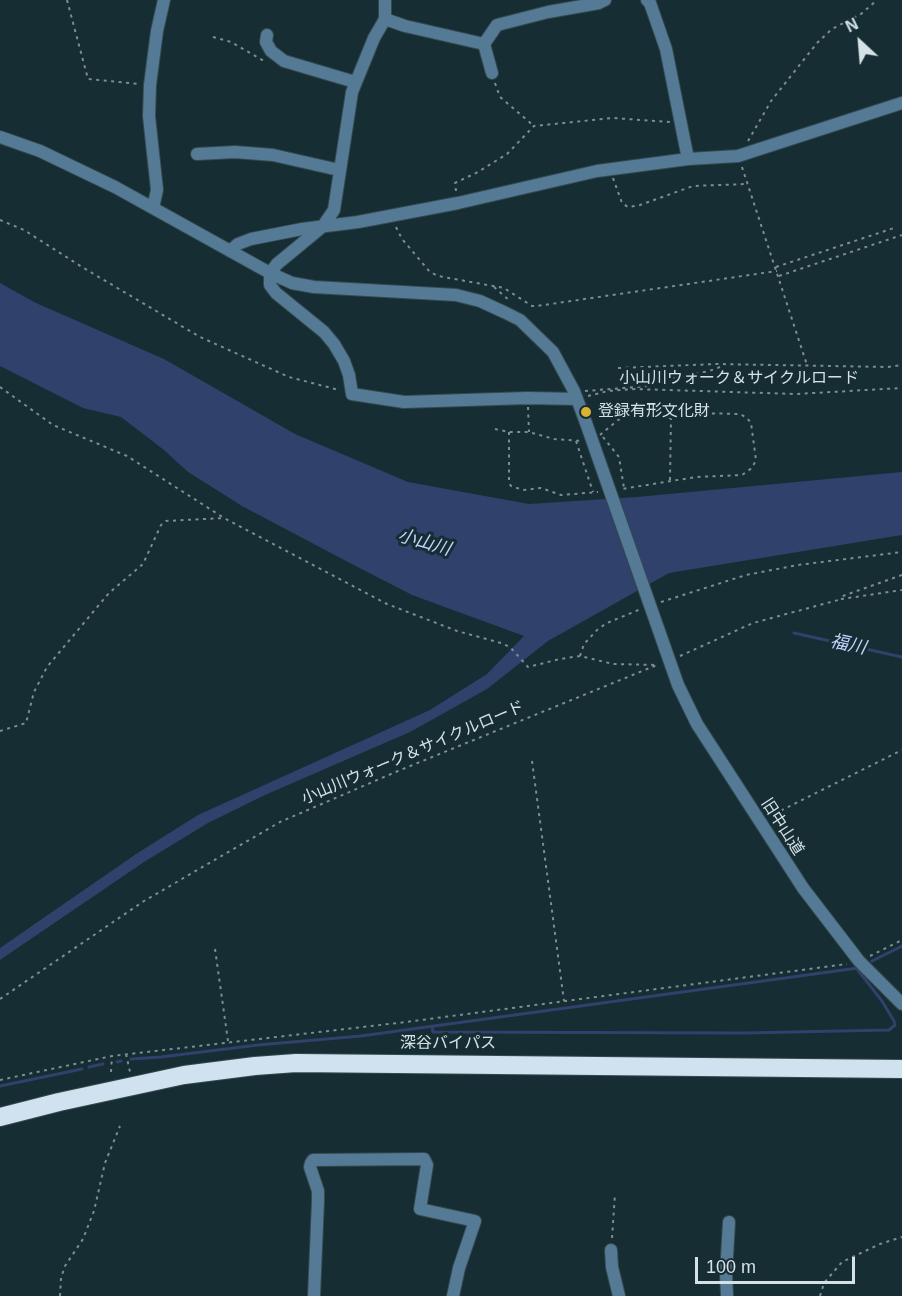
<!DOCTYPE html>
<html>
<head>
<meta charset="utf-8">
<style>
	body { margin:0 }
	#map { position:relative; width:902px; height:1296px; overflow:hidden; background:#162d33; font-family:Helvetica,sans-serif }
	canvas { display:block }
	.north { position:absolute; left:830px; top:12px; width:60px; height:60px; -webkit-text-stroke:4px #162d33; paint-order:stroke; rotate:334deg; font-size:16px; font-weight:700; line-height:24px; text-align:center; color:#d4e1e5 }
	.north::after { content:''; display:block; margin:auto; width:21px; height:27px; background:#d4e1e5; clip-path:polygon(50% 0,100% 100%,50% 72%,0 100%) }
	.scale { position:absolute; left:695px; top:1257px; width:160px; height:27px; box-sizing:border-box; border:3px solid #d4e1e5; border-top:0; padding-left:8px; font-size:18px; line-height:21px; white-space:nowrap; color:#d4e1e5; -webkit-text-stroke:4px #162d33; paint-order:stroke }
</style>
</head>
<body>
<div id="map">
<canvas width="902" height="1296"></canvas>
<div class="north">N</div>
<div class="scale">100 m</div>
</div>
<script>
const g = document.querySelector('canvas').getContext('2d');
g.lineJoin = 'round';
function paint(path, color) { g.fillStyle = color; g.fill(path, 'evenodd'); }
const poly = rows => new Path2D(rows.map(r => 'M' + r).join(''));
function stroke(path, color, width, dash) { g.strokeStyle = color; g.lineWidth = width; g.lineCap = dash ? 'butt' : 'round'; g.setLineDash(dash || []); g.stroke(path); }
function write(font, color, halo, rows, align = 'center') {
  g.font = font + ' Helvetica,"Noto Sans JP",sans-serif'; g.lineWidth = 6; g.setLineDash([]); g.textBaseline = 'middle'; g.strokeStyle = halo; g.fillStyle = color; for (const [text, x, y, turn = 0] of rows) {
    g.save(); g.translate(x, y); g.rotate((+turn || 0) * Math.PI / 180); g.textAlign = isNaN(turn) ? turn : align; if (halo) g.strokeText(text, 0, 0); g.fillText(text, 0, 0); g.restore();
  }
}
const water = poly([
	[0,283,36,303,164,359,295,434,408,482,529,504,637,497,902,472,902,535,669,573,548,641,487,689,410,732,265,795,208,823,144,862,0,960,0,948,136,854,198,815,430,710,487,674,524,636,412,595,346,561,242,506,188,472,164,450,121,417,83,408,0,366]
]);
const stream = poly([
	[794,633,902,657],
	[872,961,902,946],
	[432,1026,433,1032,744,1033,889,1030,895,1025,894,1021,882,1001,857,969],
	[131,1059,161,1057,258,1045,361,1036,858,968],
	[117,1062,121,1061],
	[89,1067,103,1064],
	[0,1086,82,1069]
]);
const path = poly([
	[67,0,88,79,138,84],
	[213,37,231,42,264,61],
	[495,83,500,97,534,126],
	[748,141,771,101,817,43,832,29,861,14,877,0],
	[742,167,807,365],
	[613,178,622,203,628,207,640,205,693,186,747,184],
	[456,191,455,183,478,172,507,154,534,126,613,118,670,122],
	[0,220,24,230,82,267,200,337,289,377,339,390],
	[396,227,402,239,430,272,438,276,504,288,532,306,537,306,777,271],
	[776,267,897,227],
	[779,276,902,235],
	[494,287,510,301],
	[618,368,716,364,888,367,902,365],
	[0,387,53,425,127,456,224,518,387,604,457,631,501,643,510,647,528,667,560,659,580,656,613,664,658,665],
	[585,391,649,386,660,381,709,371,723,366],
	[588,396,608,391,635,389,796,394,902,388],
	[528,407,529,432],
	[495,429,509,432,529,432,554,439,581,441],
	[509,432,509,483,511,486,523,490,541,488,561,495,598,492],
	[600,435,618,420,631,414,640,412,671,418,695,413,740,414,747,418,751,423,756,460,752,468,742,475,696,477,622,489],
	[603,437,619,457,624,488],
	[576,441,593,492],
	[670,480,671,418],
	[902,575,840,597,842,599,902,590],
	[661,602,746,575,798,565,902,552],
	[580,656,584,644,598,629,607,623,641,609],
	[680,656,753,623,842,599],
	[0,731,26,723,34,692,47,667,109,593,143,564,161,525,166,521,224,518],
	[532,761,564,1001],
	[775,822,775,814,780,811,902,750],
	[215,949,228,1041],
	[870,956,902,940],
	[0,999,144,901,280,822,398,771,657,665],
	[126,1054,130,1072],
	[111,1072,112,1056],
	[0,1080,112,1056,406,1022,847,964],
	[612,1238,615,1194],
	[60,1296,61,1278,65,1266,83,1239,94,1211,105,1163,120,1126],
	[820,1296,824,1283,842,1262,880,1244,902,1237]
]);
const minor = poly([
	[385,0,385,19,374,38,352,92,334,210,323,226,277,264,270,273,270,285,276,293,324,332,334,344,344,361,349,375,352,394,404,402,528,398,577,399],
	[647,0,650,3,666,49,688,159],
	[385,19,405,26,484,44,497,25,548,12,599,3,605,0],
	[267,35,266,42,271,51,284,61,355,82],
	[484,44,492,73],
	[0,137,40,151,115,187,270,273,292,283,314,287,456,295,480,301,506,313,520,320,553,352,574,391,586,423],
	[197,154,235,152,273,155,339,170],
	[153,208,157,190,149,116,150,85,157,31,164,0],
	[230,251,238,244,251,239,302,229,358,222,458,203,597,171,688,159,738,156,902,103],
	[665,648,678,685,697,724,803,888,859,961,902,1004],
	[611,1250,612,1267,619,1296],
	[314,1296,318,1201,318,1191,310,1167,311,1163,313,1160,424,1159,427,1165,420,1209,475,1221,459,1268,453,1296],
	[727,1296,726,1274,729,1222]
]);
const highway = poly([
	[0,1117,59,1102,184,1075,255,1066,296,1063,902,1069]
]);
const minorBridge = poly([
	[586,423,665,648]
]);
const markers = [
	[586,412,6,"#dcb233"]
];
const streetNames = [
	["小山川ウォーク＆サイクルロード",739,379],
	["小山川ウォーク＆サイクルロード",413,753,-23],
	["旧中山道",782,827,57],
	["深谷バイパス",448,1044]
];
const poiNames = [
	["登録有形文化財",598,412]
];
const waterNames = [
	["小山川",424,543,16],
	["福川",848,645,12]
];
paint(water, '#30416c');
stroke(stream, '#30416c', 3);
stroke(minor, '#344a4f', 14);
stroke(highway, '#344a4f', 20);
stroke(path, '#7c8e93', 2, [3, 4.5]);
stroke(minor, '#547a96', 12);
stroke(highway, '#d0e2f0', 18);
stroke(minorBridge, '#344a4f', 14, []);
stroke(minorBridge, '#547a96', 12);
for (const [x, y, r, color] of markers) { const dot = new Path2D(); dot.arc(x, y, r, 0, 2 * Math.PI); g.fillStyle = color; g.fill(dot); stroke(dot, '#162d33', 2); }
write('16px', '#d4e1e5', '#162d33', streetNames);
write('16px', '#d4e1e5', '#162d33', poiNames, 'left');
write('italic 18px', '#c0d3ff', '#162d33', waterNames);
</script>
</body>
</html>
